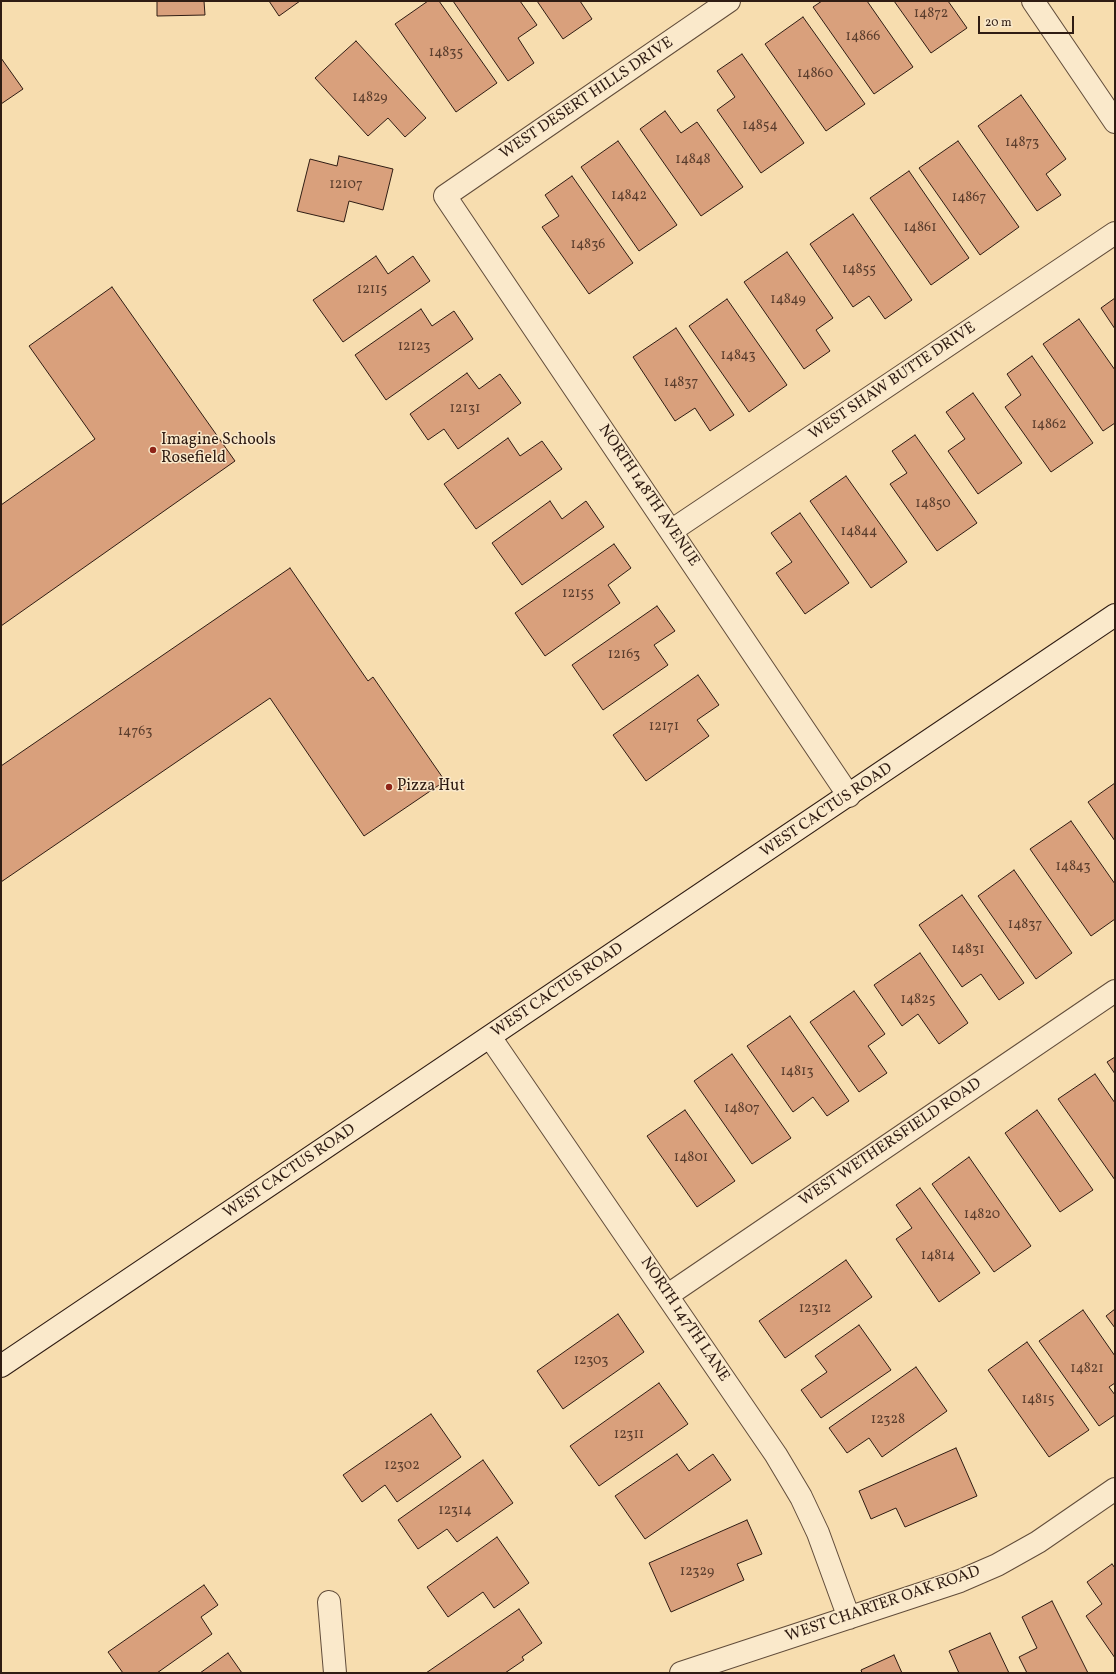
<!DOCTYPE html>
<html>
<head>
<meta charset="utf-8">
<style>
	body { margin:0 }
	#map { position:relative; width:1116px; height:1674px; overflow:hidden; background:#f7ddaf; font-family:Vollkorn,serif }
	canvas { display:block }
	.frame { position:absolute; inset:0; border:2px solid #2f1c13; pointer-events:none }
	.scale { position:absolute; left:978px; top:16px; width:96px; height:18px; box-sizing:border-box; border:2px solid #2f1c13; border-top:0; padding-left:5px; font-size:12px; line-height:14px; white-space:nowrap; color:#2f1c13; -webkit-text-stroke:3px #fae9cb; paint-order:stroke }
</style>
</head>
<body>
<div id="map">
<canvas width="1116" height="1674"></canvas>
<div class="frame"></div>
<div class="scale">20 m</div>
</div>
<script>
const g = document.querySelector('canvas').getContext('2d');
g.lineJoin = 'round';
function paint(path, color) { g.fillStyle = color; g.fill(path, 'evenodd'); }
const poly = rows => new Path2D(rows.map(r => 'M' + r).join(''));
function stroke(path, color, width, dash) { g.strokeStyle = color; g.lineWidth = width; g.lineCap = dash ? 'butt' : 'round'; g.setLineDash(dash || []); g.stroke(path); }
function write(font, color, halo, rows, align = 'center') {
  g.font = font + ' Vollkorn,serif'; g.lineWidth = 3; g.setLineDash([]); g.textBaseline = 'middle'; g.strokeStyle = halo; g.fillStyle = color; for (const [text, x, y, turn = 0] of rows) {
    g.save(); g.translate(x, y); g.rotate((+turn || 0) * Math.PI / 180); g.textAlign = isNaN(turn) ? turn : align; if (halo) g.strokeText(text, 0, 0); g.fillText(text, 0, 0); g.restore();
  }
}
const building = poly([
	[157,1,204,1,205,15,157,16,157,1],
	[269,1,300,1,279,16,269,1],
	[428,1,439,1,497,83,456,112,395,24,428,1],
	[453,1,520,1,537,25,518,38,534,63,508,81,453,1],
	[537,1,580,1,592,19,563,39,537,1],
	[822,1,867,1,913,67,874,94,813,7,822,1],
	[894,1,948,1,967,28,931,53,894,1],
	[803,17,865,104,826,131,765,44,803,17],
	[356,41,426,118,405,137,388,118,368,136,315,78,356,41],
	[742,54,804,143,761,173,717,110,735,97,717,71,742,54],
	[1,58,23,89,1,104,1,58],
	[1021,95,1066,159,1046,174,1061,195,1037,211,978,126,1021,95],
	[665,111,681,133,697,122,743,187,701,216,640,129,665,111],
	[618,141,677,225,639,251,581,167,618,141],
	[958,141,1019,227,980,255,919,168,958,141],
	[339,156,393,169,383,210,349,201,344,222,297,211,310,159,337,166,339,156],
	[909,171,969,258,931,285,870,198,909,171],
	[572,176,633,263,589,294,542,227,559,216,545,195,572,176],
	[853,214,912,300,885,319,869,296,853,307,810,244,853,214],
	[787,252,833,318,816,330,830,351,804,369,744,282,787,252],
	[376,256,388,274,413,256,430,281,343,342,313,300,376,256],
	[112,287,235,461,1,626,1,505,95,439,29,346,112,287],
	[1115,298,1115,329,1101,308,1115,298],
	[727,299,787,385,749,412,689,326,727,299],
	[421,309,432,326,454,311,473,339,386,400,355,355,421,309],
	[1079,319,1115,370,1115,423,1103,431,1043,344,1079,319],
	[676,328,734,415,710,431,695,408,675,421,633,357,676,328],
	[1032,356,1093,443,1051,472,1005,407,1021,395,1007,374,1032,356],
	[467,373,479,389,500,374,521,403,458,449,444,429,428,440,410,414,467,373],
	[973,393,1022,463,978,494,948,451,965,439,946,412,973,393],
	[915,435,977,523,937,551,890,484,907,473,892,451,915,435],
	[508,438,520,456,542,441,562,469,476,529,444,484,508,438],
	[846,476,907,562,871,588,810,501,846,476],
	[550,501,562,519,586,501,604,527,522,585,492,543,550,501],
	[800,513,849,583,805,614,776,573,792,562,771,533,800,513],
	[614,544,631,568,608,585,620,603,545,656,515,613,614,544],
	[290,568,368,681,373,677,445,781,364,836,270,698,1,882,1,766,290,568],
	[657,606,675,631,654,645,668,665,603,710,572,665,657,606],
	[698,675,719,705,697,720,709,736,646,781,613,735,698,675],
	[1115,783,1115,841,1088,802,1115,783],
	[1071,821,1115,884,1115,919,1091,936,1030,849,1071,821],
	[1014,870,1072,953,1036,979,978,896,1014,870],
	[962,895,1024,983,999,1000,981,974,962,987,919,925,962,895],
	[920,953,968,1023,939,1044,918,1014,902,1026,874,985,920,953],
	[854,991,885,1034,868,1046,887,1073,859,1092,810,1022,854,991],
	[790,1016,849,1101,827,1116,813,1097,793,1112,747,1046,790,1016],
	[732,1054,791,1138,752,1164,694,1081,732,1054],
	[1115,1057,1115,1074,1107,1062,1115,1057],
	[1095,1074,1115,1103,1115,1180,1058,1099,1095,1074],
	[685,1110,735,1181,697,1207,647,1136,685,1110],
	[1037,1110,1093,1190,1060,1212,1005,1133,1037,1110],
	[969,1157,1031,1246,994,1272,932,1184,969,1157],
	[920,1188,980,1273,939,1302,896,1239,912,1228,896,1205,920,1188],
	[846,1260,872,1297,785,1358,759,1321,846,1260],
	[1115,1309,1115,1328,1106,1316,1115,1309],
	[1083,1310,1115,1356,1115,1383,1109,1387,1115,1395,1115,1415,1099,1426,1039,1341,1083,1310],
	[618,1314,644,1352,563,1409,537,1371,618,1314],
	[859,1325,891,1370,821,1418,801,1390,827,1372,815,1356,859,1325],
	[1027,1342,1089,1430,1049,1457,988,1370,1027,1342],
	[916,1367,947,1411,882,1457,869,1438,847,1453,829,1428,916,1367],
	[659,1383,688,1424,599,1486,570,1446,659,1383],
	[431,1414,461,1457,397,1502,385,1485,362,1502,343,1475,431,1414],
	[956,1448,977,1496,905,1527,896,1508,871,1519,859,1491,956,1448],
	[677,1454,689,1471,713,1454,731,1480,645,1539,615,1496,677,1454],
	[483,1460,513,1503,457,1542,447,1529,418,1549,398,1520,483,1460],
	[747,1520,762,1554,737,1564,744,1580,671,1612,649,1563,747,1520],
	[497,1537,529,1583,494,1608,483,1592,448,1617,427,1587,497,1537],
	[1112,1564,1115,1568,1115,1658,1086,1616,1102,1604,1087,1582,1112,1564],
	[204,1585,218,1605,201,1617,212,1634,157,1673,123,1673,108,1652,204,1585],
	[1052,1601,1088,1673,1027,1673,1019,1657,1037,1648,1022,1617,1052,1601],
	[519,1609,542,1643,522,1657,524,1660,505,1673,426,1673,519,1609],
	[990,1633,1009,1673,959,1673,949,1651,990,1633],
	[228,1653,242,1673,200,1673,228,1653],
	[894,1655,902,1673,862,1673,861,1670,894,1655]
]);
const street = poly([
	[729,1,445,196,849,796],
	[1033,1,1115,122],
	[671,531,1115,233],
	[490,1037,776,1455,801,1497,818,1533,849,1618],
	[668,1295,1115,991],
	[329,1602,335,1673],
	[681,1673,960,1581,997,1565,1038,1542,1115,1489]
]);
const secondary = poly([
	[1,1366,1115,615]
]);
const markers = [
	[153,450,4,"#8f2418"],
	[389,787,4,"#8f2418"]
];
const numberNames = [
	["14872",931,14],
	["14866",863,37],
	["14835",446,53],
	["14860",815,74],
	["14829",370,98],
	["14854",760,126],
	["14873",1022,143],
	["14848",693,160],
	["12107",346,185],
	["14842",629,196],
	["14867",969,198],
	["14861",920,228],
	["14836",588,245],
	["14855",859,270],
	["12115",372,290],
	["14849",788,300],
	["12123",414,347],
	["14843",738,356],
	["14837",681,383],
	["12131",465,409],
	["14862",1049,425],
	["14850",933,504],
	["14844",859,532],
	["12155",578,594],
	["12163",624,655],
	["12171",664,727],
	["14763",135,732],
	["14843",1073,867],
	["14837",1025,925],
	["14831",968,950],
	["14825",918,1000],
	["14813",797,1072],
	["14807",742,1109],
	["14801",691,1158],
	["14820",982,1215],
	["14814",938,1256],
	["12312",815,1309],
	["12303",591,1361],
	["14821",1087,1369],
	["14815",1038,1400],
	["12328",888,1420],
	["12311",629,1435],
	["12302",402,1466],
	["12314",455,1511],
	["12329",697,1572]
];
const streetNames = [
	["WEST DESERT HILLS DRIVE",587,99,-34],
	["WEST SHAW BUTTE DRIVE",893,382,-34],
	["NORTH 148TH AVENUE",648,496,56],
	["WEST CACTUS ROAD",827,811,-34],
	["WEST CACTUS ROAD",558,991,-34],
	["WEST WETHERSFIELD ROAD",891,1143,-34],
	["WEST CACTUS ROAD",290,1172,-34],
	["NORTH 147TH LANE",684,1320,56],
	["WEST CHARTER OAK ROAD",883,1605,-19]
];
const poiNames = [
	["Imagine Schools",161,441],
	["Rosefield",161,459],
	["Pizza Hut",397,787]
];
paint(building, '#d9a07c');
stroke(building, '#2f1c13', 1);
stroke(street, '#614c3a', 24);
stroke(secondary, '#2f1c13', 24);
stroke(street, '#fae9cb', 22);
stroke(secondary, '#fae9cb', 22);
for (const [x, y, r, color] of markers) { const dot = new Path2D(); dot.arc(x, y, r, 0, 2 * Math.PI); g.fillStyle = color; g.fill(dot); stroke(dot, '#fae9cb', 1.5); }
write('14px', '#5a3d2d', null, numberNames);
write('16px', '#2f1c13', '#fae9cb', streetNames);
write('16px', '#2f1c13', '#fae9cb', poiNames, 'left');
</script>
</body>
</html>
